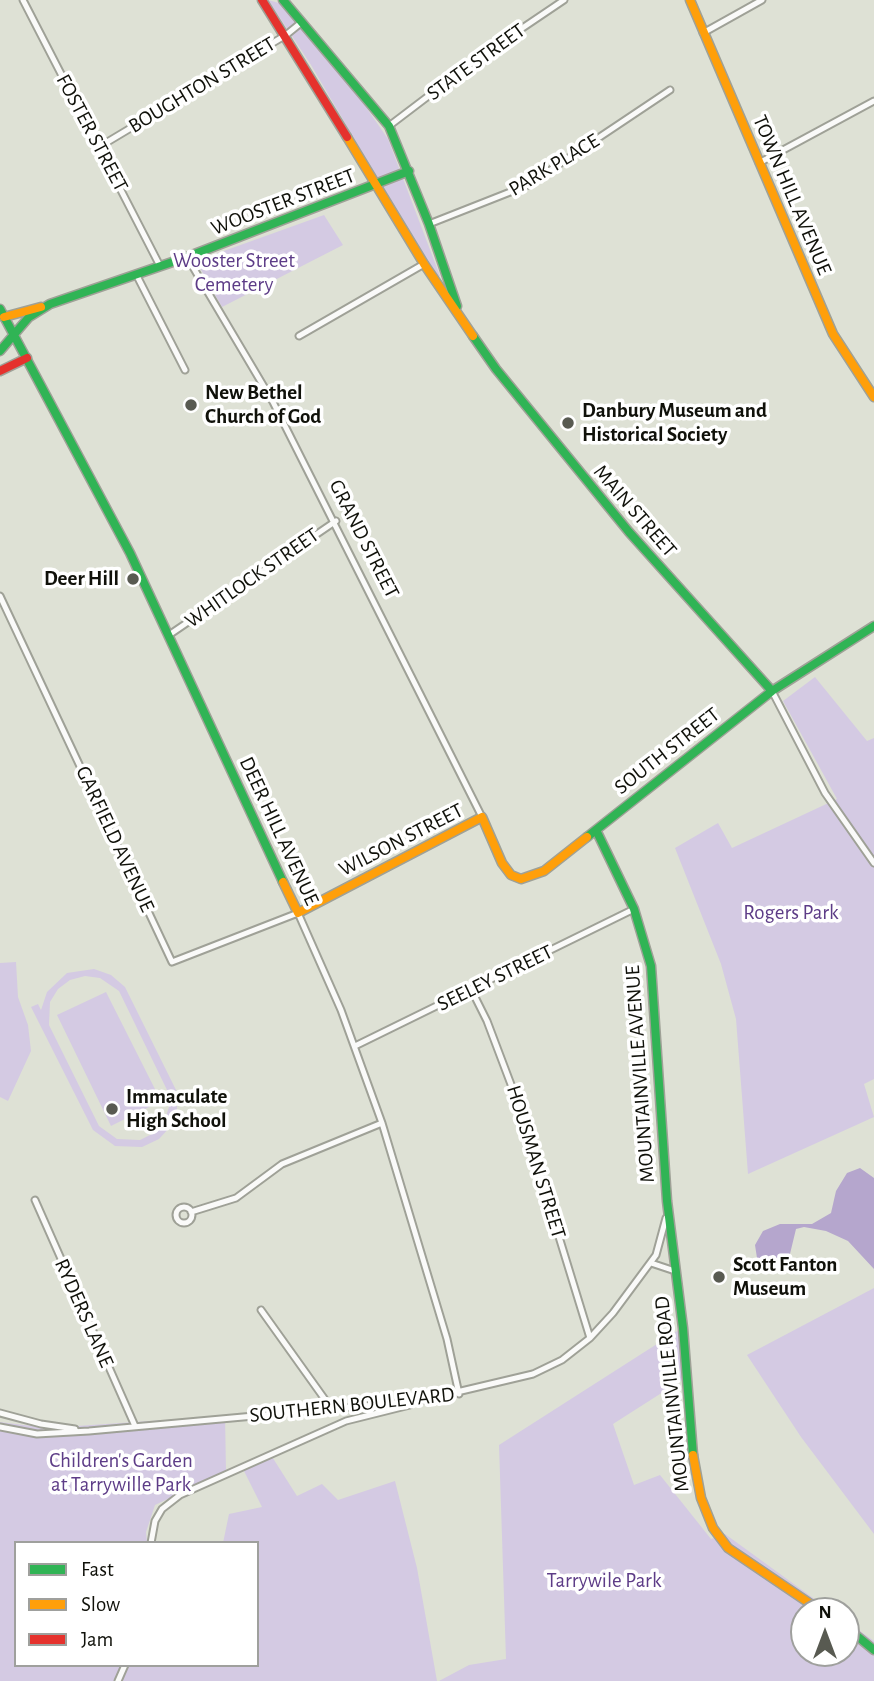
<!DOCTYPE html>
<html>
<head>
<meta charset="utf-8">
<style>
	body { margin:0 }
	#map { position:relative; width:874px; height:1681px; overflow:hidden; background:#dee1d5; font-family:"Alegreya Sans",sans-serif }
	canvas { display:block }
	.legend { position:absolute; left:14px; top:1541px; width:245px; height:126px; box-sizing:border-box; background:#fff; border:2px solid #9fa09d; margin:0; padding:9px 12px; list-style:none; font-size:21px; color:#10110a }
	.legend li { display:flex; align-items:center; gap:14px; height:35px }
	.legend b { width:35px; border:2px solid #9fa09d }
	.north { position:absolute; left:790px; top:1597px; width:70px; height:70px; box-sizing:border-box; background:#fff; border:2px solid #9fa09d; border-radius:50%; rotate:0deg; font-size:19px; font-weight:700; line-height:28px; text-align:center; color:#10110a }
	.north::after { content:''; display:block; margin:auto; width:24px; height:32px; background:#585a51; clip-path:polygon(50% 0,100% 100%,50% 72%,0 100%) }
</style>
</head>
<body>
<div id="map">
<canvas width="874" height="1681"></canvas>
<ul class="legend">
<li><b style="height:9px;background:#30b455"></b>Fast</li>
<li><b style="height:9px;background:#ff9f0a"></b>Slow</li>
<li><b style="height:9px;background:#e5322d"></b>Jam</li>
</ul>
<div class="north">N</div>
</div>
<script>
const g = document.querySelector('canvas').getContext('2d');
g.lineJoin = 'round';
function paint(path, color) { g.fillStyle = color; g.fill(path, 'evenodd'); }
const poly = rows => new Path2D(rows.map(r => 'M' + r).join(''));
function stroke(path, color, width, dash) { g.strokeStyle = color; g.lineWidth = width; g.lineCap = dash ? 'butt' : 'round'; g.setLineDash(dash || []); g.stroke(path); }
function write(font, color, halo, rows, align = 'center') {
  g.font = font + ' "Alegreya Sans",sans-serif'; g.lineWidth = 7; g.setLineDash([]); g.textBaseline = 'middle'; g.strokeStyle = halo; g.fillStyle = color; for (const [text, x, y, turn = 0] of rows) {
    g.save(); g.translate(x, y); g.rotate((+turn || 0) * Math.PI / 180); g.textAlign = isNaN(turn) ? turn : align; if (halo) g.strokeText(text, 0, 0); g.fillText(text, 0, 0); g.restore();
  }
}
const green = poly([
	[268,0,279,3,357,94,388,139,440,276,436,278,311,65],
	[324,215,343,245,222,307,196,261],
	[815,677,867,741,874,738,874,1079,864,1084,874,1117,748,1174,736,1019,721,964,675,848,718,823,732,848,837,799,783,701],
	[16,962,18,997,28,1025,31,1051,8,1101,0,1097,0,963],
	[94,969,111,975,125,987,176,1090,177,1109,171,1126,159,1139,142,1147,115,1146,93,1130,31,1007,38,1004,41,1010,47,992,67,973],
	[85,976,100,978,119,991,168,1092,169,1107,164,1122,154,1133,140,1140,117,1139,99,1126,49,1025,50,1002,58,989,70,980],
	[106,992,161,1101,111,1126,57,1015],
	[874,1288,874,1534,801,1437,747,1355],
	[682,1328,685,1378,613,1424,634,1485,660,1475,711,1539,725,1534,831,1611,804,1611,804,1653,846,1653,846,1621,874,1641,874,1681,439,1681,469,1665,506,1659,499,1445],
	[225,1416,226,1471,155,1505,146,1532,147,1543,16,1543,16,1665,257,1665,257,1543,223,1543,229,1514,262,1507,241,1465,269,1452,297,1496,322,1484,338,1500,395,1481,417,1568,437,1681,0,1681,0,1422,47,1428]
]);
const water = poly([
	[860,1168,874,1178,874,1269,848,1241,826,1231,804,1227,796,1229,789,1258,782,1270,769,1270,757,1258,755,1245,763,1231,780,1224,812,1224,831,1213,836,1191,847,1173]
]);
const street = poly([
	[23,0,160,266],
	[703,33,762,0],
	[389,126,481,56,564,0],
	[99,147,286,35,302,22],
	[759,163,874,101],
	[429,224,528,185,670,90],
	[187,257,273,402,482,817],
	[136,274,185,370],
	[299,336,424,264],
	[0,596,172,962,298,913,341,1010,382,1123,447,1339,459,1394],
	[169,635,336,521],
	[772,691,825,793,874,863],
	[471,989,487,1021,518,1103,590,1338],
	[355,1046,634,909],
	[35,1200,135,1426],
	'176 1215a8 8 0 1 1 16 0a8 8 0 1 1-16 0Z',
	[191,1212,236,1198,282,1164,382,1123],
	[651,1263,675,1271],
	[261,1310,331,1408],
	[0,1413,41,1424,75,1429],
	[0,1427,37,1434,89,1431,419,1401,533,1374,562,1360,590,1338,613,1313,656,1255,666,1218],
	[151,1543,155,1521,162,1509,180,1495,346,1421,410,1405],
	[118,1681,125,1665]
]);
const fast = poly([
	[283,0,389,126,429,224,457,306],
	[0,309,130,553,283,882],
	[473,336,496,369,629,532,772,691],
	[0,351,29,317,50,304,187,257,409,171],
	[596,830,634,909,651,966,667,1201,683,1328,693,1455],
	[587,837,772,691,874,626],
	[846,1627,874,1650]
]);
const slow = poly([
	[690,0,833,334,874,397],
	[347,137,424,264,473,336],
	[4,317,41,307],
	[283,882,298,913,482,817,502,863,511,875,521,879,544,871,587,837],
	[693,1455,701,1498,713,1528,728,1548,821,1611]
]);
const jam = poly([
	[262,0,347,137],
	[0,371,27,358]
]);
const markers = [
	[191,405,7,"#585a51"],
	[568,423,7,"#585a51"],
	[133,579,7,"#585a51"],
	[112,1109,7,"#585a51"],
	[719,1277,7,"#585a51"]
];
const streetNames = [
	["STATE STREET",476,62,-36],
	["BOUGHTON STREET",202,85,-31],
	["FOSTER STREET",92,133,62],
	["PARK PLACE",554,165,-31],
	["TOWN HILL AVENUE",792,195,67],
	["WOOSTER STREET",283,202,-21],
	["MAIN STREET",635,511,49],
	["GRAND STREET",364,539,63],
	["WHITLOCK STREET",252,578,-35],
	["SOUTH STREET",667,751,-38],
	["DEER HILL AVENUE",279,831,65],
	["GARFIELD AVENUE",115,839,65],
	["WILSON STREET",401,840,-27],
	["SEELEY STREET",495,978,-26],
	["MOUNTAINVILLE AVENUE",640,1074,-94],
	["HOUSMAN STREET",536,1162,73],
	["RYDERS LANE",84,1313,66],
	["MOUNTAINVILLE ROAD",672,1394,-96],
	["SOUTHERN BOULEVARD",352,1405,-6]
];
const parkNames = [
	["Wooster Street",234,261],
	["Cemetery",234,285],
	["Rogers Park",791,913],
	["Children's Garden",121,1461],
	["at Tarrywille Park",121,1485],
	["Tarrywile Park",604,1581]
];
const poiNames = [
	["New Bethel",205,393],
	["Church of God",205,417],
	["Danbury Museum and",582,411],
	["Historical Society",582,435],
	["Deer Hill",119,579,"right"],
	["Immaculate",126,1097],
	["High School",126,1121],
	["Scott Fanton",733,1265],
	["Museum",733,1289]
];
paint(green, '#d4cae3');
paint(water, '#b5a6cd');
stroke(street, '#9fa197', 9);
stroke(fast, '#9fa197', 11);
stroke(slow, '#9fa197', 11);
stroke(jam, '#9fa197', 11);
stroke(street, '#fafaf9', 5);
stroke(fast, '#30b455', 8);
stroke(slow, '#ff9f0a', 8);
stroke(jam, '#e5322d', 8);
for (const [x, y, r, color] of markers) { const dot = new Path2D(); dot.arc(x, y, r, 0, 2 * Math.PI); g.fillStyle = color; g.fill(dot); stroke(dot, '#fff', 2.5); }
write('21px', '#10110a', '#fff', streetNames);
write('21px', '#5d3c87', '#fff', parkNames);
write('bold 21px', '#10110a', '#fff', poiNames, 'left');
</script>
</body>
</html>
